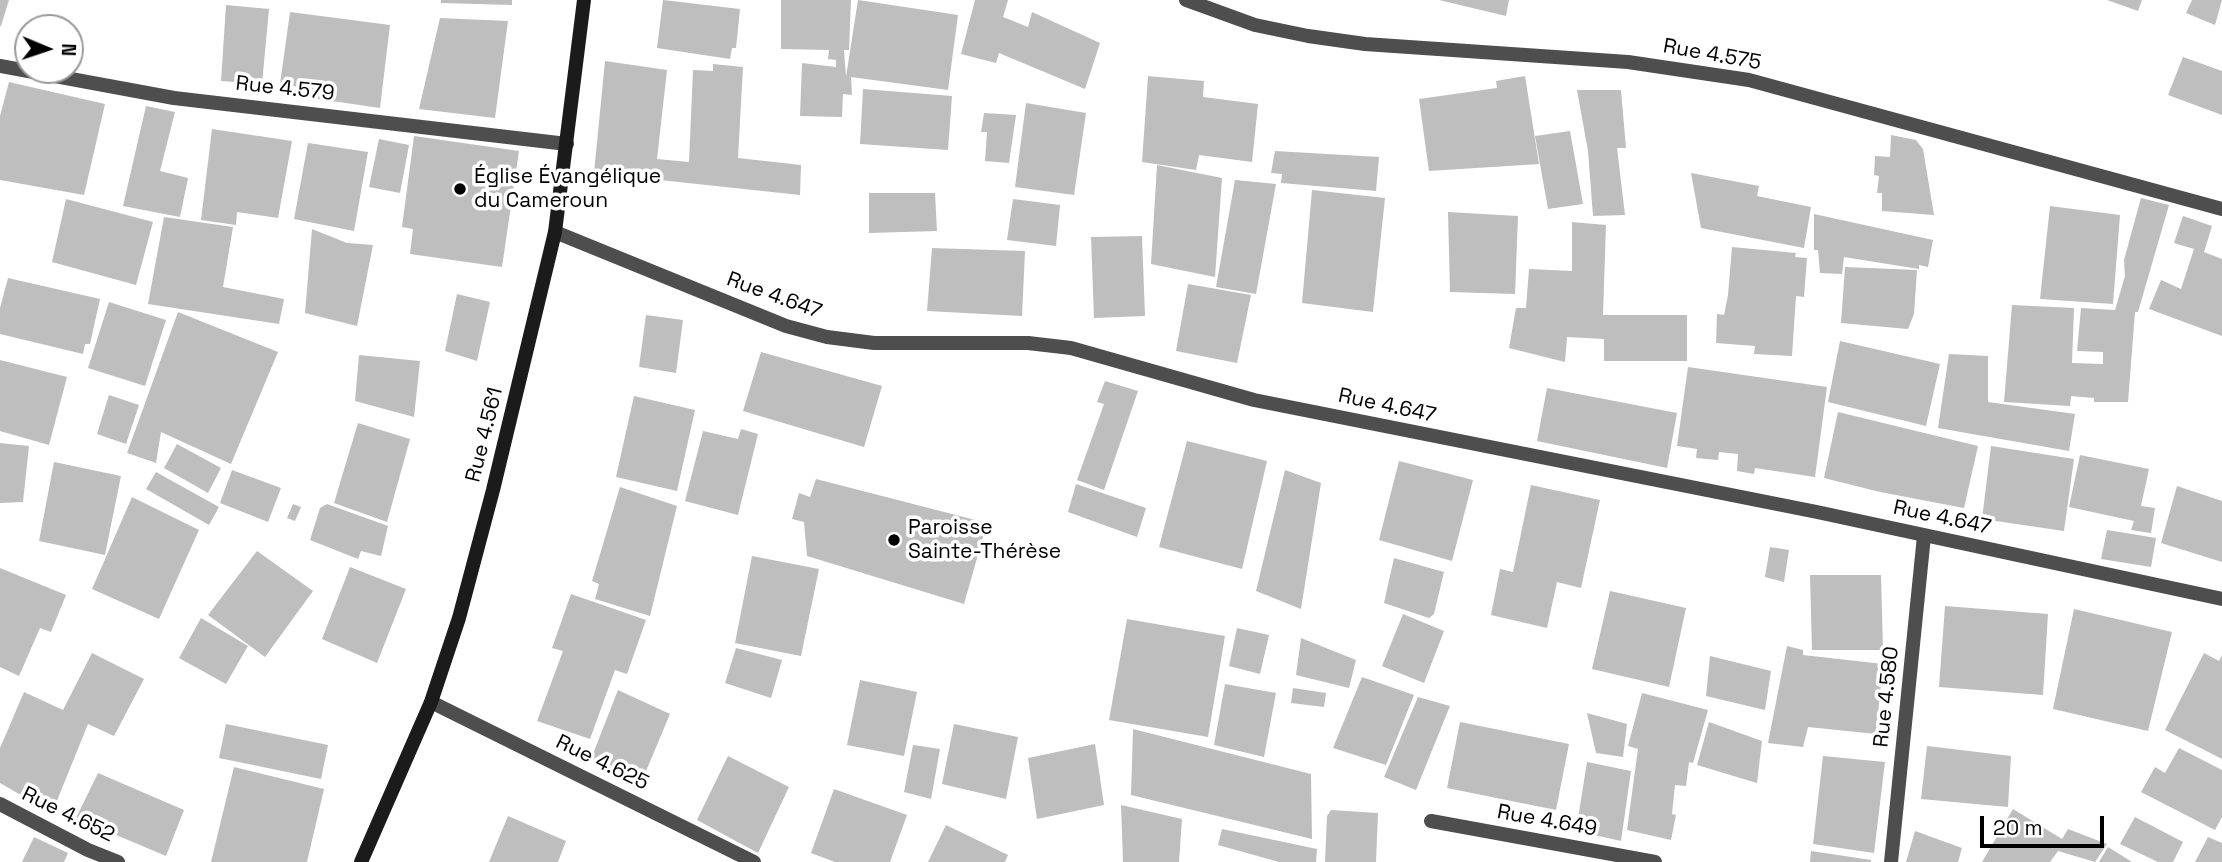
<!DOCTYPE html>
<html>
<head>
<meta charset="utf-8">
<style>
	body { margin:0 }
	#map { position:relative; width:2222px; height:862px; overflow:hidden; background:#fff; font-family:"Space Grotesk",sans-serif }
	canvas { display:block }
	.north { position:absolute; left:14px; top:14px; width:70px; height:70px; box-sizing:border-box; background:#fff; border:2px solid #999; border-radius:50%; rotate:92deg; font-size:19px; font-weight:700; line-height:28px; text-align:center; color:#000 }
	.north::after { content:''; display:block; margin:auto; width:24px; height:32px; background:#000; clip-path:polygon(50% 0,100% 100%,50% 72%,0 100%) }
	.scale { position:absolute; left:1980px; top:816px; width:124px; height:32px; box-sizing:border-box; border:4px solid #000; border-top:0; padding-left:9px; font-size:21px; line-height:24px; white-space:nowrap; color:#000; -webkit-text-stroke:5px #fff; paint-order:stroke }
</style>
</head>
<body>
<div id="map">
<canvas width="2222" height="862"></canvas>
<div class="north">N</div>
<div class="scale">20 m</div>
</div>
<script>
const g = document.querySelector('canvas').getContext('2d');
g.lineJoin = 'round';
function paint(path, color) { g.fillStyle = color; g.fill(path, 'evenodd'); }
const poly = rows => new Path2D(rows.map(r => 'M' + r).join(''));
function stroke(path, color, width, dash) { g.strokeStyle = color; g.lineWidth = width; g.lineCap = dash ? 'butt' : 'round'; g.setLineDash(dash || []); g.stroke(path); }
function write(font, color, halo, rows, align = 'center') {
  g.font = font + ' "Space Grotesk",sans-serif'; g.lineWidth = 7; g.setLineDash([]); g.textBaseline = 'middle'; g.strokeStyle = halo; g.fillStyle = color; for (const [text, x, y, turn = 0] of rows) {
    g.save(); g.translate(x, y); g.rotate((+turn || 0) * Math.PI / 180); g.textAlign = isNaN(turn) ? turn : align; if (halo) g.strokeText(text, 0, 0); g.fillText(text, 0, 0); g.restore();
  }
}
const building = poly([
	[0,0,9,0,1,26,0,26],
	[441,0,512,0,512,5,441,3],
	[663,0,740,9,736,48,732,48,730,59,657,48],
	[781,0,851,0,849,50,844,50,846,77,858,0,958,15,948,90,851,77,852,95,843,94,842,117,800,116,802,63,836,67,836,60,828,59,829,50,781,49],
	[975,0,1008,0,1003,17,1028,27,1032,12,1100,43,1085,89,999,53,996,63,961,54],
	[1439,0,1509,0,1506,16],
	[2107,0,2142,0,2138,11],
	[2192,0,2222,0,2215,25,2186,13],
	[226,5,269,9,262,84,221,81],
	[290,12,390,25,380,108,318,99,319,90,280,84],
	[440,18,508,21,495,118,419,109],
	[2183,57,2222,71,2222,115,2168,95],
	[605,61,667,70,657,159,689,162,693,70,713,71,713,64,743,67,738,158,801,165,800,195,594,173],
	[1148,76,1204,81,1203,97,1258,104,1252,162,1199,155,1196,170,1142,162],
	[1525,76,1539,164,1429,171,1419,99,1497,88,1496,81],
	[9,82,105,104,84,195,0,180,0,116],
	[863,89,952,96,948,150,860,144],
	[1577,90,1621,90,1626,148,1617,148,1625,215,1593,216,1588,151],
	[1026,103,1086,113,1074,195,1015,187],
	[146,106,175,112,160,171,188,178,180,217,123,206],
	[984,113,1016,115,1009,163,985,161,987,132,981,132],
	[212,129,292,141,278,218,237,212,236,225,201,220],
	[1570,131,1583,204,1548,209,1535,136],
	[1891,135,1916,140,1923,149,1934,215,1882,211,1882,193,1877,193,1879,176,1874,175,1875,156,1890,157],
	[414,136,519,151,502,267,410,254,413,229,402,227],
	[379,139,409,145,400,193,369,187],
	[308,143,368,152,354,231,294,219],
	[1275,151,1379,157,1376,191,1281,183,1282,174,1271,173],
	[1157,165,1222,178,1215,277,1151,264],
	[1691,173,1759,186,1757,196,1811,207,1804,248,1701,228],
	[1235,180,1276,184,1256,294,1216,287],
	[1312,190,1385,198,1373,312,1302,303],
	[869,193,935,193,937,231,869,233],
	[2141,198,2169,205,2138,312,2135,312,2128,402,2094,402,2094,398,2071,396,2070,406,2004,402,2012,305,2074,308,2072,363,2103,364,2103,352,2077,351,2081,308,2115,310,2125,276,2124,260],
	[66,199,153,222,136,285,52,262],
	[1013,199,1060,205,1056,246,1007,240],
	[2050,206,2120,215,2113,304,2040,299],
	[1448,212,1518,216,1515,294,1450,292],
	[1814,214,1933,240,1928,267,1919,265,1919,269,1844,257,1842,274,1820,273,1818,250,1814,250],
	[2183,216,2212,226,2204,252,2222,259,2222,336,2149,309,2161,280,2181,289,2194,249,2174,243],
	[164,217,233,227,223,287,284,299,279,324,148,304],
	[1572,222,1606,225,1603,315,1687,315,1687,361,1604,361,1604,339,1567,337,1565,362,1509,348,1516,308,1526,308,1529,269,1572,271],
	[312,229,347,243,373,245,357,326,305,313],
	[1142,236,1145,316,1094,318,1091,237],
	[1732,247,1796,253,1795,257,1807,258,1804,297,1796,296,1792,356,1754,354,1755,346,1716,343,1717,314,1724,315,1728,295],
	[932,248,1025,251,1022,316,927,311],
	[1845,267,1917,270,1914,314,1908,329,1841,323],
	[8,278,100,299,90,344,85,344,83,354,0,334,0,308],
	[1188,284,1251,295,1237,363,1176,351],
	[457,294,490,302,477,361,445,351],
	[109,302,166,320,145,386,88,368],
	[178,312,278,352,231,464,161,432,156,463,127,453],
	[646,315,683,320,676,373,639,367],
	[1840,341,1940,364,1926,426,1828,402],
	[761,352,882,386,864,447,743,411],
	[1949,354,1988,356,1988,402,2075,414,2069,451,1938,428],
	[359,355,420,361,414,417,355,401],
	[0,360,67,377,49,445,0,431],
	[1688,367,1827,387,1815,477,1755,468,1754,474,1737,471,1738,454,1719,452,1718,460,1696,458,1697,449,1677,446],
	[1105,381,1138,391,1104,490,1077,480,1104,404,1097,402],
	[1547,388,1677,413,1667,468,1537,441],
	[109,395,139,405,126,444,97,434],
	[634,396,695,410,677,491,616,477],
	[1838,412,1978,446,1964,508,1880,492,1824,478],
	[358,423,410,439,387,522,334,503],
	[741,429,758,434,738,515,685,501,703,431,738,439],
	[1187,441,1267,461,1242,569,1159,547],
	[0,443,29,446,23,502,0,503],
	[177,444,221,468,208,493,164,468],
	[1991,446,2074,459,2064,531,1982,519],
	[2080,455,2149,469,2141,506,2155,508,2151,533,2131,530,2134,521,2069,507],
	[1399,461,1473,480,1452,561,1379,540],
	[54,462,121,476,105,555,39,541],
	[232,470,281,488,268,522,220,503],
	[1285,470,1321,483,1301,609,1256,591],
	[156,472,219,507,209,525,146,489],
	[816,479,987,523,964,604,807,556,804,522,792,519,799,493,810,497],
	[1076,484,1146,508,1137,537,1068,512],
	[1531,485,1600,500,1581,588,1557,582,1547,628,1491,615,1500,569,1513,572],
	[2177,486,2222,501,2222,562,2161,543],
	[620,487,677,506,650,616,595,599,599,584,592,581],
	[132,497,199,530,159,619,92,589],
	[293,504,301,507,295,521,287,518],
	[327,504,388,526,381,556,361,551,358,559,310,540,320,508],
	[2107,530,2156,538,2151,567,2101,559],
	[1770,547,1789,550,1784,582,1765,577],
	[257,551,313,591,265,657,208,615],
	[752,556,819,569,801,656,735,643],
	[1394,558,1444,572,1434,614,1429,618,1384,603],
	[350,567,406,589,377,663,322,639],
	[0,568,66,595,51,632,40,628,19,676,0,667],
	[1810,575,1881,575,1883,650,1812,650],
	[1610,591,1686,608,1669,687,1592,669],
	[571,594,646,620,627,674,615,670,590,739,537,721,563,651,552,648],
	[1945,606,2048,614,2043,695,1939,687],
	[2074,609,2172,632,2148,731,2053,709],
	[1403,614,1444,631,1424,683,1382,666],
	[201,618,248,646,226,684,179,658],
	[1127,619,1225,636,1208,737,1109,720],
	[1237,628,1269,635,1260,674,1229,666],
	[1301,638,1356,660,1349,688,1296,675],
	[1787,646,1803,650,1803,655,1883,664,1876,734,1808,727,1803,747,1768,743],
	[736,648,782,660,771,698,725,683],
	[92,653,144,679,114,736,88,724,52,813,0,783,0,748,24,692,63,710],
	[2204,653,2219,661,2222,655,2222,759,2165,730],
	[1710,656,1771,671,1765,710,1706,696],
	[1362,677,1414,695,1386,765,1333,748],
	[860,680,917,692,904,756,847,745],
	[1225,684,1276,693,1264,757,1214,745],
	[1293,688,1326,693,1324,707,1291,703],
	[618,690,670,714,641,783,591,759],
	[1642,693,1708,710,1693,763,1689,762,1686,786,1675,785,1672,814,1676,815,1671,840,1627,830,1638,749,1628,746],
	[1418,697,1450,706,1416,790,1384,777],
	[1587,713,1627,724,1623,757,1596,753],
	[1460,722,1569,744,1556,810,1447,788],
	[1709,722,1762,741,1757,783,1697,765],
	[226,724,328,745,321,779,219,758],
	[954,724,1018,737,1006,799,942,784],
	[1133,729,1311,774,1312,839,1131,795],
	[1095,744,1104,805,1037,819,1028,758],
	[913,745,940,749,931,799,904,792],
	[1927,746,2011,756,2008,807,1921,799],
	[2179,748,2222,770,2222,817,2215,830,2141,792,2155,767,2165,773],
	[728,756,789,787,758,853,697,820],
	[1823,756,1885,762,1874,853,1813,844],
	[1587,762,1631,771,1621,841,1576,831],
	[234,767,324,789,307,862,211,862],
	[98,773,184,810,166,856,76,818],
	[834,789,907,815,890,862,835,862,811,853],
	[1121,805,1182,819,1179,862,1123,862],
	[2013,809,2062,839,2068,829,2107,844,2095,862,2058,851,2050,862,1982,862],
	[1331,810,1378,813,1376,862,1325,862,1327,816],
	[508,816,566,841,558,862,489,862],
	[2135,817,2183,842,2173,862,2158,862,2120,844],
	[946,825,1008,855,1005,862,928,862],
	[1222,829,1317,849,1316,862,1279,862,1218,845],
	[1915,831,1962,848,1958,862,1906,862],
	[34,837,68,853,64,862,22,862],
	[2208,837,2222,843,2222,862,2195,862],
	[2108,847,2132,862,2099,862],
	[1811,851,1871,860,1871,862,1810,862]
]);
const minor = poly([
	[1186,0,1255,25,1308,36,1365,44,1628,62,1749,80,2222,209],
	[0,66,174,98,567,144],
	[555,232,786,326,827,337,874,343,1028,343,1071,348,1254,400,1817,512,2222,599],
	[431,702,754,862],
	[0,804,88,850,118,862],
	[1431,821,1655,862],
	[1891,862,1924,536]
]);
const secondary = poly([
	[361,862,431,702,459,618,493,490,555,232,584,0]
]);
const markers = [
	[460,189,7,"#000"],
	[894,540,7,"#000"]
];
const streetNames = [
	["Rue 4.575",1712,55,10],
	["Rue 4.579",285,89,6],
	["Rue 4.647",774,296,20],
	["Rue 4.647",1387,406,12],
	["Rue 4.561",485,435,-76],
	["Rue 4.647",1942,518,12],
	["Rue 4.580",1887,697,-84],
	["Rue 4.625",602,763,26],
	["Rue 4.652",68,815,26],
	["Rue 4.649",1547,821,10]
];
const poiNames = [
	["Église Évangélique",474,177],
	["du Cameroun",474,201],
	["Paroisse",908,528],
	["Sainte-Thérèse",908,552]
];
paint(building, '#bebebe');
stroke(minor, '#4e4e4e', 14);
stroke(secondary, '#1b1b1b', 14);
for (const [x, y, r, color] of markers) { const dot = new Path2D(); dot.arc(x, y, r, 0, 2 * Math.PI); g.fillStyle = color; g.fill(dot); stroke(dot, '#fff', 2.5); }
write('21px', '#000', '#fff', streetNames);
write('21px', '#000', '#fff', poiNames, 'left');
</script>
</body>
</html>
